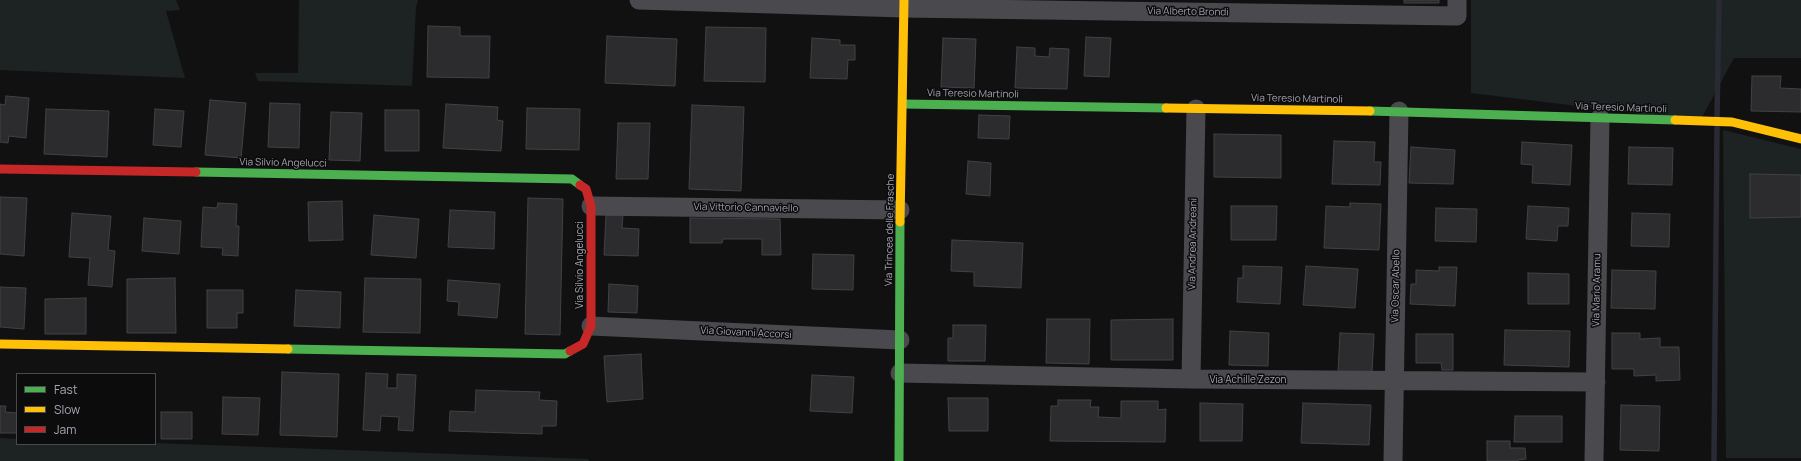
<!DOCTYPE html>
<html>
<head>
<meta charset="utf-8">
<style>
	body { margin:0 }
	#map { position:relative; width:1801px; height:461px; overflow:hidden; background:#111112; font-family:Manrope,sans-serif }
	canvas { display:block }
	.legend { position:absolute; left:16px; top:373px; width:140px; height:72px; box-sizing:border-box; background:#0c0c0d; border:1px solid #4a484f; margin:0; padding:5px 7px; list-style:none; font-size:12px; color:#a7a3b1 }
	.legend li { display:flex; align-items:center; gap:8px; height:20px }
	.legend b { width:20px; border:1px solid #4a484f }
</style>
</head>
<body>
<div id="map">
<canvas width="1801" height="461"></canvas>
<ul class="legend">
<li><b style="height:5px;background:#4caf50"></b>Fast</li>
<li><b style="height:5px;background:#ffc107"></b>Slow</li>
<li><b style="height:5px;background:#c62828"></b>Jam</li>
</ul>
</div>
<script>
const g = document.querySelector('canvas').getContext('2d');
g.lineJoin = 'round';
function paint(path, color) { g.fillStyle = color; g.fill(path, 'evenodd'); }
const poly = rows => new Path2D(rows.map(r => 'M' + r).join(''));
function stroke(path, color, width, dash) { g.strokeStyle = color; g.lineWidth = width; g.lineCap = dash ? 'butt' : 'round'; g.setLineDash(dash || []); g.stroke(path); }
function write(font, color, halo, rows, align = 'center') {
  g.font = font + ' Manrope,sans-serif'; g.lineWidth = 3; g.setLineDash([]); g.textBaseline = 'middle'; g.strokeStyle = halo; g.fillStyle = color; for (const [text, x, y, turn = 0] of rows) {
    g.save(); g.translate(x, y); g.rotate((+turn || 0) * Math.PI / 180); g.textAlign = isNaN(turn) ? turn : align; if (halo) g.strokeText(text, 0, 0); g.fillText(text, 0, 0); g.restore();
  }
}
const green = poly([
	[0,0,176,0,180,10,166,11,185,78,0,70],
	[299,0,418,0,416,7,412,86,258,81,255,73,298,73],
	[1471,0,1801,0,1801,58,1734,58,1700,121,1471,93],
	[1723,130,1801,149,1801,458,1726,458],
	[0,438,17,439,17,444,155,443,589,459,589,461,0,461]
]);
const stream = poly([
	[1717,118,1719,0],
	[1714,461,1717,126]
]);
const building = poly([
	[1404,0,1439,0,1439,3,1404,3,1404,0],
	[428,26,460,27,460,36,490,36,489,78,427,77,428,26],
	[706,27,766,28,765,82,704,81,706,27],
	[607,36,677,39,675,86,605,83,607,36],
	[1086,37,1111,38,1109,77,1084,76,1086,37],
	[812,38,840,40,840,45,855,45,855,60,848,60,847,79,810,78,812,38],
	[943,38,976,39,974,88,941,87,943,38],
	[1017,47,1035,48,1035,56,1049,57,1050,48,1069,49,1067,89,1015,88,1017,47],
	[1752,76,1781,76,1780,88,1801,89,1801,112,1751,111,1752,76],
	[6,96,29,98,26,138,9,136,8,143,0,142,0,104,5,105,6,96],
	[210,100,246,103,241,158,205,155,210,100],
	[270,103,300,104,299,148,268,147,270,103],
	[446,104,498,107,497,120,503,121,501,151,443,148,446,104],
	[692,105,744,107,741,191,689,189,692,105],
	[527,108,580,109,579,150,526,149,527,108],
	[46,109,109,111,107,157,44,154,46,109],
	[155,109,184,111,181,147,153,145,155,109],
	[385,110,419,110,419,151,385,151,385,110],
	[331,112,362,113,360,161,329,160,331,112],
	[979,115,1010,116,1009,139,978,138,979,115],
	[618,123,650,123,648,179,616,179,618,123],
	[1214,134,1281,135,1281,178,1214,177,1214,134],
	[1334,141,1375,142,1374,162,1381,162,1380,185,1332,184,1334,141],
	[1522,142,1572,145,1570,185,1532,183,1533,165,1521,164,1522,142],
	[1411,147,1455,150,1453,184,1409,183,1411,147],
	[1629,147,1673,148,1672,185,1628,184,1629,147],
	[968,161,991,163,990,196,966,194,968,161],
	[1750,174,1801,175,1801,217,1750,218,1750,174],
	[0,197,27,198,24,256,0,254,0,197],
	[528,198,563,199,560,335,525,334,528,198],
	[342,201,343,240,309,241,308,202,342,201],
	[218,203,237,204,236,226,239,226,238,256,222,255,223,248,201,247,203,207,217,208,218,203],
	[1350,203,1381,204,1379,250,1324,248,1326,206,1350,207,1350,203],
	[1231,206,1277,206,1276,240,1231,240,1231,206],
	[1528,206,1569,208,1568,226,1558,226,1557,241,1526,239,1528,206],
	[1436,208,1477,209,1476,242,1435,241,1436,208],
	[450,210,495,212,494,249,448,247,450,210],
	[72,213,111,216,108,250,115,251,112,287,88,285,90,258,69,257,72,213],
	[1632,213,1670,214,1669,247,1631,246,1632,213],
	[374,215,419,219,416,258,371,255,374,215],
	[606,215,623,215,622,228,639,229,638,256,604,255,606,215],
	[144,218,181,221,179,254,142,251,144,218],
	[690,218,780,219,781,255,762,255,762,239,723,239,722,243,690,243,690,218],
	[952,240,1023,243,1021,288,974,286,974,272,951,271,952,240],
	[813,254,854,255,853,290,812,289,813,254],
	[1243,266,1282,267,1280,304,1237,302,1238,278,1243,278,1243,266],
	[1306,266,1358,269,1355,308,1303,305,1306,266],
	[1439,267,1457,267,1455,306,1410,304,1411,284,1416,284,1416,270,1439,271,1439,267],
	[1612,270,1656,271,1655,309,1611,308,1612,270],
	[1528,273,1569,274,1569,304,1528,304,1528,273],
	[175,278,176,333,127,333,127,279,175,278],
	[365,278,421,279,420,333,363,332,365,278],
	[448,280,500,284,497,318,458,315,459,302,447,301,448,280],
	[609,284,638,286,637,313,608,312,609,284],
	[0,287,26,288,24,329,0,327,0,287],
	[207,290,243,290,243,313,237,313,237,328,207,328,207,290],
	[296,290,341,292,340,328,294,326,296,290],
	[86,298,86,334,45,334,45,299,86,298],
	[1047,319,1090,319,1089,364,1046,363,1047,319],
	[1173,319,1173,360,1111,360,1111,320,1173,319],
	[953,325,986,325,985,361,948,361,948,338,953,338,953,325],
	[1505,330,1570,331,1569,367,1504,365,1505,330],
	[1230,331,1269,333,1268,366,1229,365,1230,331],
	[1340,333,1374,334,1372,373,1338,372,1340,333],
	[1612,333,1640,333,1640,339,1660,338,1660,347,1679,347,1680,380,1656,381,1656,375,1634,376,1634,369,1612,369,1612,333],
	[1416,334,1453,334,1453,370,1442,370,1441,363,1416,363,1416,334],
	[641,354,643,399,607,402,604,356,641,354],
	[282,372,339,374,337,437,280,435,282,372],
	[366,373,388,374,387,388,397,388,397,374,416,375,413,431,398,430,399,417,381,416,380,431,363,430,366,373],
	[812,375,854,377,852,413,810,411,812,375],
	[476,390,540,392,539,400,557,401,556,426,542,426,542,434,449,431,450,411,475,412,476,390],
	[223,397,260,398,258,435,222,434,223,397],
	[948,398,988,398,988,431,949,431,948,398],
	[1058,400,1091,400,1090,407,1099,407,1098,417,1121,418,1121,401,1158,401,1158,410,1166,409,1165,442,1050,441,1051,406,1058,406,1058,400],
	[1200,403,1243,404,1242,441,1200,441,1200,403],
	[1303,403,1371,405,1369,445,1301,443,1303,403],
	[1621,405,1660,406,1659,451,1620,450,1621,405],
	[0,406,6,406,5,412,17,413,17,433,0,433,0,406],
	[161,412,192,412,192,439,161,439,161,412],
	[1515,416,1562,416,1562,442,1514,442,1515,416],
	[1487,441,1510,441,1510,448,1525,448,1526,459,1518,460,1518,461,1487,461,1487,441]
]);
const street = poly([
	[639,0,904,8,1457,16,1457,0],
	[591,206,900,210],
	[591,326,900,340],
	[900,373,1191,379,1596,382],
	[1191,379,1196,109],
	[1393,461,1399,111],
	[1594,461,1600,118]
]);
const fast = poly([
	[903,104,1166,108],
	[1370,111,1675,120],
	[196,172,572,179,580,185],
	[288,349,565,354,570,351],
	[899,461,900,222]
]);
const slow = poly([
	[1166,108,1370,111],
	[1675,120,1732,122,1801,139],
	[900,222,904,0],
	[0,344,288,349]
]);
const jam = poly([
	[0,169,196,172],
	[570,351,583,344,591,326,591,206,586,189,580,185]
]);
const streetNames = [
	["Via Alberto Brondi",1188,12,1],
	["Via Teresio Martinoli",973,94,1],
	["Via Teresio Martinoli",1297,99,1],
	["Via Teresio Martinoli",1621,108,2],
	["Via Silvio Angelucci",283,163,1],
	["Via Vittorio Cannaviello",746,208,1],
	["Via Trincea delle Frasche",890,230,-89],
	["Via Andrea Andreani",1193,244,-89],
	["Via Silvio Angelucci",580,265,-90],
	["Via Oscar Abello",1396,286,-89],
	["Via Mario Aramu",1597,290,-89],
	["Via Giovanni Accorsi",746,333,3],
	["Via Achille Zezon",1248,380]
];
paint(green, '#1d2322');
stroke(stream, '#2a2a35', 5.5);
paint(building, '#2c2c2e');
stroke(building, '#424145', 1);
stroke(street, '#4a494d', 19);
stroke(fast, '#4caf50', 9);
stroke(slow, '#ffc107', 9);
stroke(jam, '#c62828', 9);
write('10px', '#a7a3b1', '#0c0c0d', streetNames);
</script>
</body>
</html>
